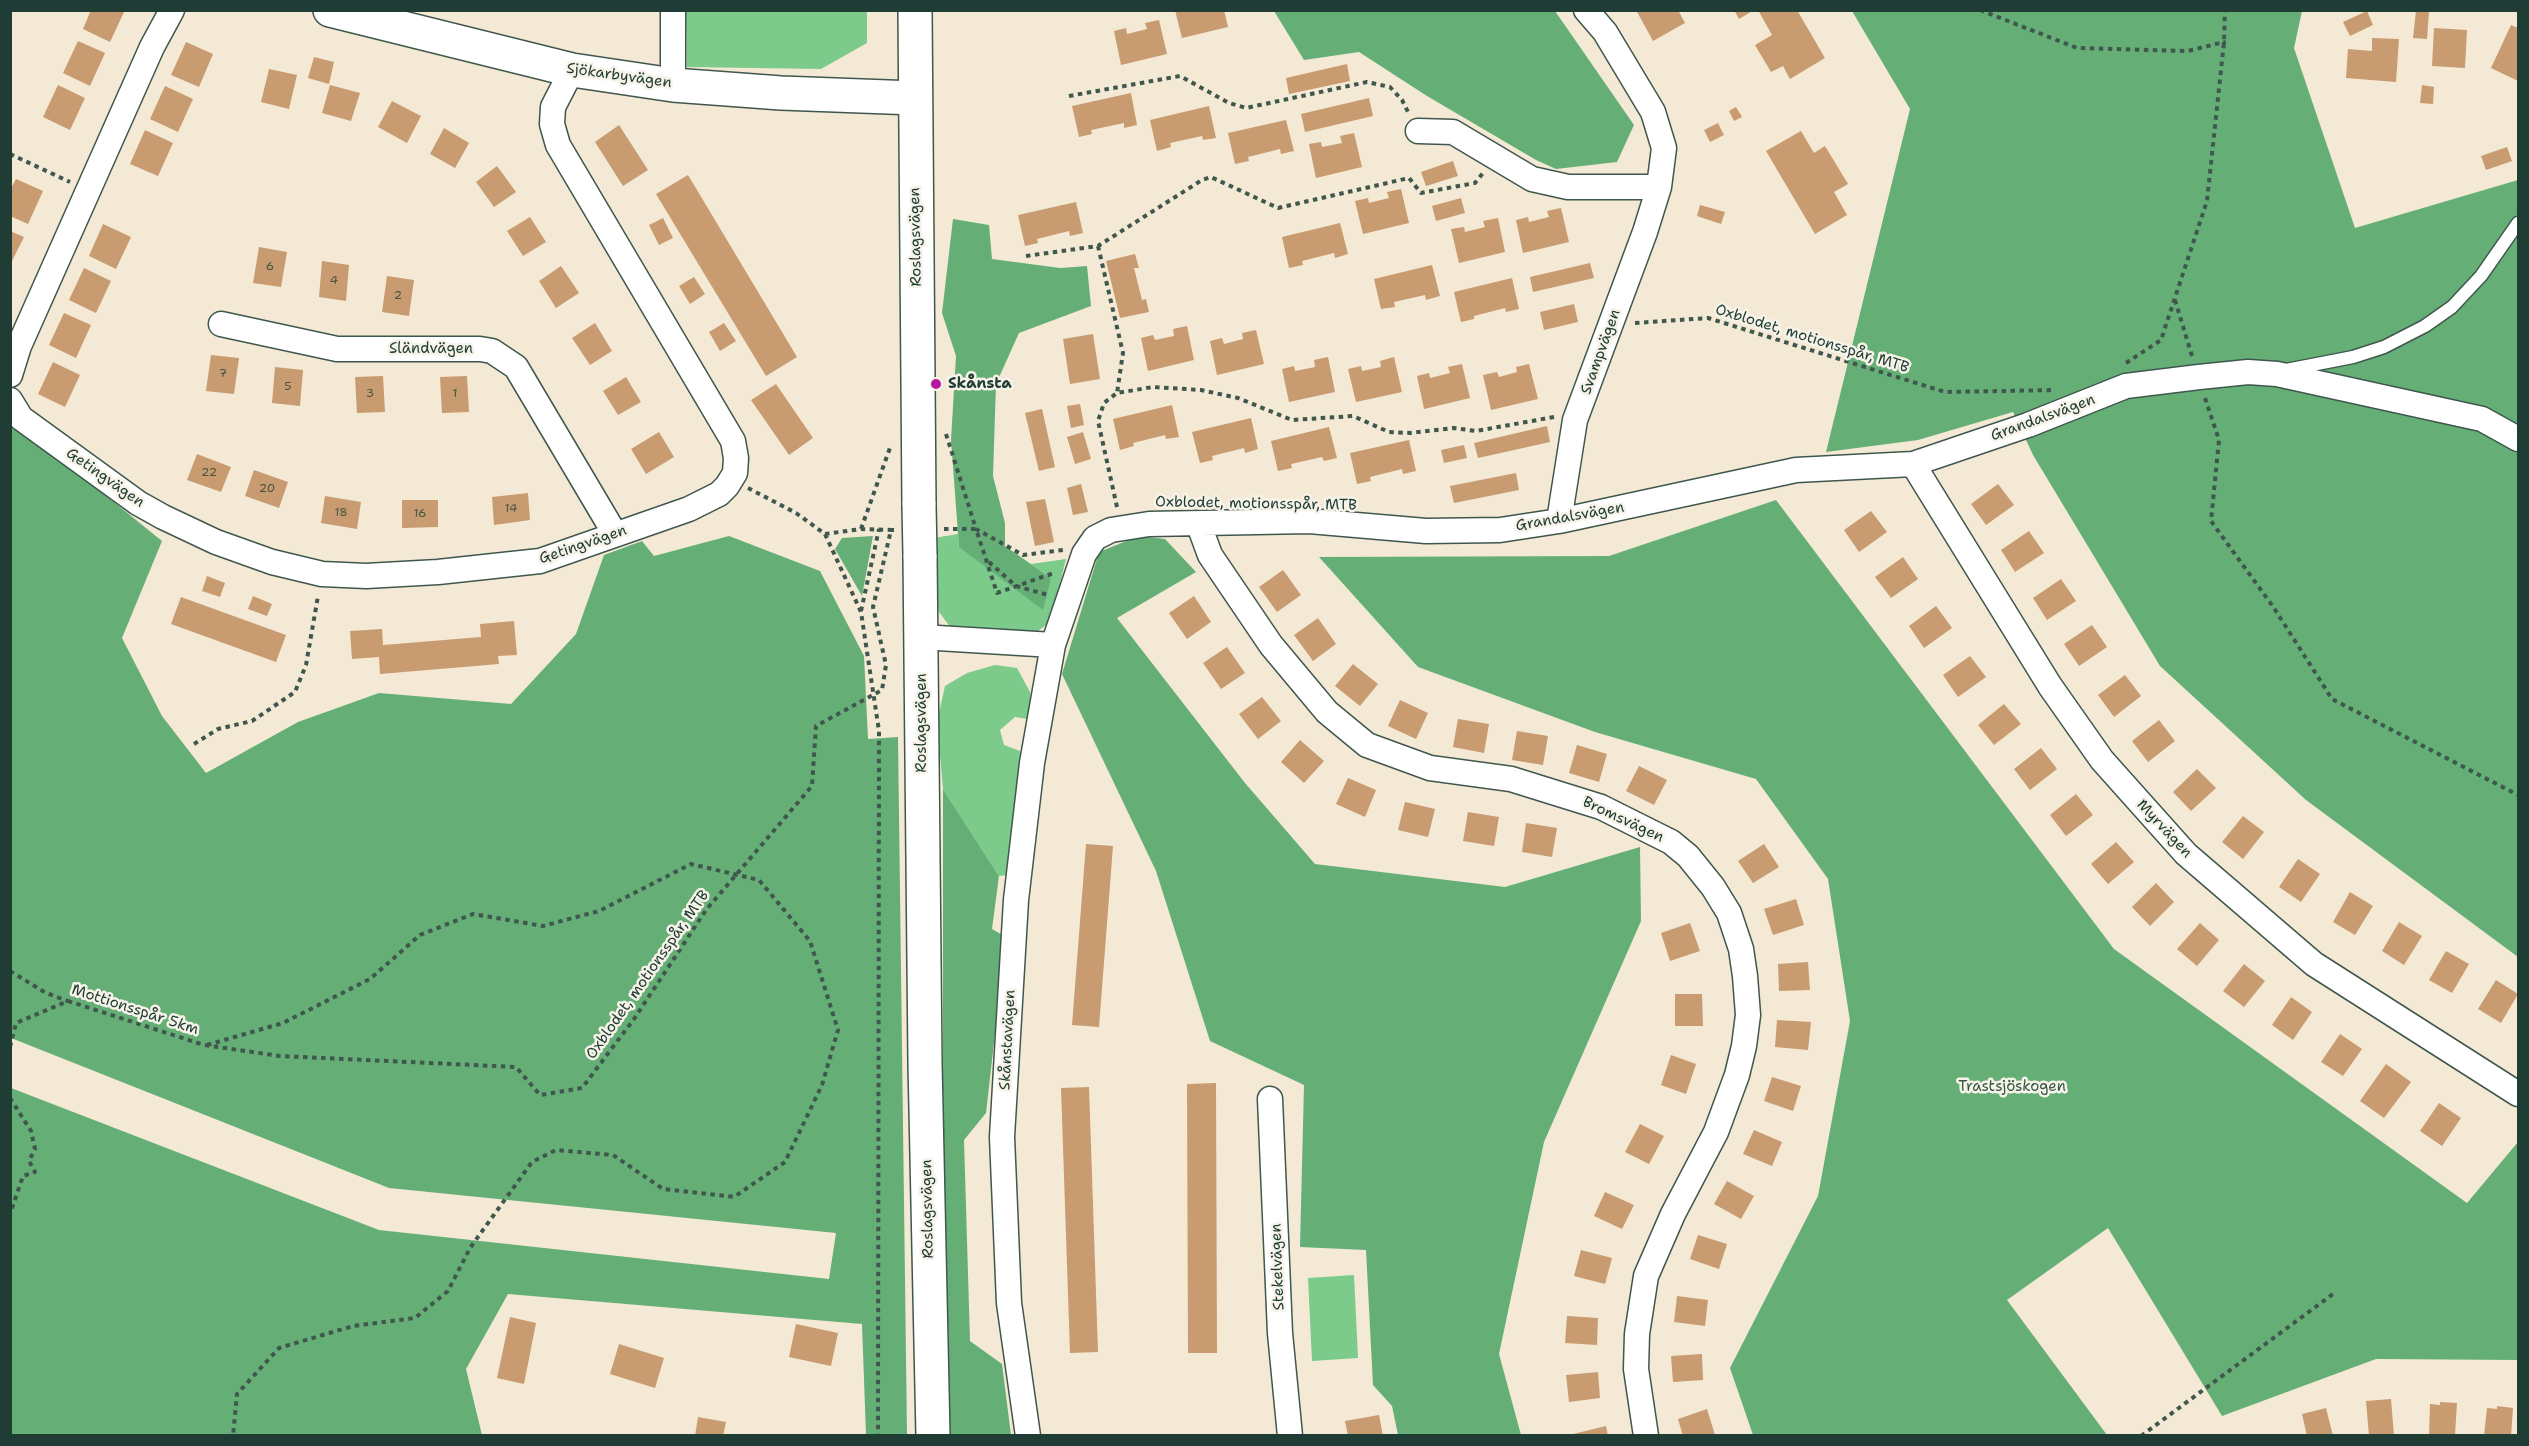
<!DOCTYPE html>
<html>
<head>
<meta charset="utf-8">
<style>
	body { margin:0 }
	#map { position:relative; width:2529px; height:1446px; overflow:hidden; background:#f4e9d5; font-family:"Shantell Sans",sans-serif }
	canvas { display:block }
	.frame { position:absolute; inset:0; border:12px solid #1f3d34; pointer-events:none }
</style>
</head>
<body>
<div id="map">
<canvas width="2529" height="1446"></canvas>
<div class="frame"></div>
</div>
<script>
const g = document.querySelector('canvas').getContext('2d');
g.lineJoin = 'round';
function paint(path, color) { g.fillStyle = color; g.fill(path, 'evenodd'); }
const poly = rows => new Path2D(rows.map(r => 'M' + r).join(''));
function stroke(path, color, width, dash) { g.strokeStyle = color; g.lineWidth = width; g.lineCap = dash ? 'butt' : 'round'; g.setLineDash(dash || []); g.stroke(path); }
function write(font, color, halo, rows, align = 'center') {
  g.font = font + ' "Shantell Sans",sans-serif'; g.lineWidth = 5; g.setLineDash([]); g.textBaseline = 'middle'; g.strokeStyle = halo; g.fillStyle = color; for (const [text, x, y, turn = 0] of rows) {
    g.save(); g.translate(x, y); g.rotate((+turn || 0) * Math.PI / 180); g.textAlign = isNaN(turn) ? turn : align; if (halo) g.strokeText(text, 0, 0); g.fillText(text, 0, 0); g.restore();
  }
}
const green = poly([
	[686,11,867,11,867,43,821,69,687,67],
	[958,534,959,547,1051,578,1031,564,1066,559,1050,622,1038,631,1016,635,951,628,939,612,935,585,934,538],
	[995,665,1017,668,1030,692,1034,720,1015,717,1000,730,1004,745,1020,751,1014,874,999,876,943,789,937,722,945,686,967,673],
	[1354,1275,1358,1358,1312,1361,1308,1278]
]);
const forest = poly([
	[1274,11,1555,11,1634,125,1617,162,1556,169,1536,160,1427,96,1359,52,1304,60],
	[1852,11,2302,11,2294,48,2355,228,2518,180,2518,213,2516,217,2518,218,2518,957,2306,800,2160,666,2033,455,2013,412,1918,440,1826,452,1910,109],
	[953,219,989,225,992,259,1060,268,1087,266,1091,306,1019,333,996,384,993,476,1005,523,1005,546,1051,578,1043,610,959,547,951,440,956,356,942,313],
	[10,418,162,541,122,638,162,716,206,773,298,722,379,693,511,704,576,634,604,555,642,541,654,556,729,536,820,571,864,656,868,739,898,737,907,1435,866,1435,862,1324,508,1294,466,1369,482,1435,11,1435,11,1088,379,1230,829,1279,836,1233,389,1188,11,1038],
	[1776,500,2114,949,2467,1203,2518,1142,2518,1360,2376,1359,2222,1416,2108,1228,2007,1300,2107,1435,1753,1435,1730,1368,1818,1196,1850,1021,1828,879,1756,779,1595,732,1418,667,1319,557,1609,556],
	[873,536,862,596,835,549,842,538],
	[1139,536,1165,539,1196,572,1117,618,1245,783,1315,864,1505,887,1640,847,1641,921,1544,1142,1499,1354,1521,1435,1398,1435,1392,1406,1373,1385,1366,1250,1300,1247,1304,1085,1210,1041,1156,871,1062,674,1099,552],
	[943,789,999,876,992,929,1006,937,986,1113,964,1140,970,1341,1002,1364,1011,1435,948,1435,943,1164]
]);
const building = poly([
	[91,10,125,10,110,42,83,29],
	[1175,10,1224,10,1228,27,1182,38],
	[1636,10,1678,10,1685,23,1653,41],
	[1734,10,1754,10,1739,19],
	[1758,10,1797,10,1825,58,1790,79,1783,66,1771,72,1755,45,1772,35],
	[2367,11,2373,25,2350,36,2343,22],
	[2416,11,2429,12,2427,39,2413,38],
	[1159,20,1167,54,1121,65,1114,31,1126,28,1127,34,1147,29,1145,23],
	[2511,25,2518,28,2518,81,2491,68],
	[2434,28,2467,30,2465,68,2432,66],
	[2372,38,2399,39,2396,82,2346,78,2348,49,2372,51],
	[78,41,105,53,90,86,63,73],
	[186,42,213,54,199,87,171,75],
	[314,57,334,62,329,84,308,78],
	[1347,64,1350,81,1289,94,1286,78],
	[269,69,297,75,289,109,261,102],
	[58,85,85,98,70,130,43,117],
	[330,85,360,93,351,121,322,113],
	[2422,85,2434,87,2433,104,2420,103],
	[165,86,193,99,178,132,150,119],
	[1131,93,1137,125,1124,128,1124,123,1091,130,1092,134,1079,137,1072,106],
	[1369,98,1373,116,1305,132,1301,114],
	[392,101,421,116,407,143,378,127],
	[1209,106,1216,138,1203,140,1202,136,1170,143,1171,147,1157,151,1150,120],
	[1736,107,1742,117,1734,121,1729,111],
	[1286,120,1294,151,1281,154,1280,149,1248,157,1249,161,1235,164,1228,133],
	[1718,123,1724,135,1710,142,1704,130],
	[619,125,648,170,623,186,595,142],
	[444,128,469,143,455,168,430,154],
	[145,130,173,143,158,176,130,164],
	[1801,131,1814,153,1825,146,1848,184,1834,192,1847,215,1815,234,1766,151],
	[1354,133,1362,167,1316,178,1309,144,1321,142,1322,147,1342,143,1340,136],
	[2507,147,2512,161,2486,170,2481,156],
	[1453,161,1458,176,1426,186,1421,172],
	[497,166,516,192,494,207,476,182],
	[688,175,797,357,766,376,656,194],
	[16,179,43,191,28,224,10,216,10,190],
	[1401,189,1409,223,1363,234,1355,201,1368,198,1369,203,1389,198,1387,192],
	[1461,198,1465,213,1436,221,1432,206],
	[1076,202,1083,233,1070,236,1069,231,1037,239,1038,243,1025,246,1018,215],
	[1700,205,1725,212,1721,224,1697,216],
	[1561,208,1569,242,1523,253,1516,220,1528,217,1529,222,1549,217,1547,211],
	[530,217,546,242,523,256,507,231],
	[663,218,673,238,659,245,649,225],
	[1498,218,1505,252,1459,263,1451,229,1464,227,1465,232,1485,227,1483,221],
	[1340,223,1348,254,1335,258,1334,253,1302,261,1303,265,1289,268,1282,237],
	[103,224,131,237,116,269,89,256],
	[10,231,24,237,10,265],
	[259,247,287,252,281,287,253,283],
	[1135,254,1139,268,1134,268,1142,300,1146,299,1149,312,1120,318,1106,261],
	[322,261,349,265,346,301,319,297],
	[1590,263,1594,278,1533,292,1530,277],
	[1432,265,1440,296,1426,300,1425,295,1394,302,1395,307,1381,309,1374,279],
	[561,266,579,293,556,308,539,281],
	[84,268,111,281,96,313,69,300],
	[387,276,414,280,409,316,382,312],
	[694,277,705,294,690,304,679,286],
	[1512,278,1519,309,1506,312,1505,308,1474,316,1474,319,1461,322,1454,292],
	[1574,304,1578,322,1544,330,1540,312],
	[64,313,91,325,76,358,49,345],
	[595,323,612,351,590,365,572,338],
	[724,323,736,341,720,351,709,332],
	[1187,326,1194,360,1148,371,1141,338,1153,335,1155,340,1174,336,1173,329],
	[1256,330,1264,364,1217,375,1210,341,1222,338,1224,344,1243,339,1242,333],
	[1093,334,1100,379,1070,384,1063,339],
	[211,355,239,358,234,394,206,391],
	[1328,357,1335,392,1289,402,1282,369,1294,366,1295,371,1315,367,1314,360],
	[1394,357,1402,392,1356,402,1348,369,1361,366,1362,371,1381,367,1380,361],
	[53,362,80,375,65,407,38,394],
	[1462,364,1470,398,1424,409,1417,376,1429,373,1430,378,1450,373,1448,367],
	[1529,364,1538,399,1491,410,1483,375,1497,372,1499,377,1517,372,1516,367],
	[275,367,303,370,300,406,272,403],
	[383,376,385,412,357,413,355,377],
	[467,376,469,412,442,413,440,377],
	[626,377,641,402,618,415,603,391],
	[776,384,813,438,789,455,751,400],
	[1080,404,1084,425,1071,428,1067,406],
	[1172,405,1179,437,1166,439,1165,435,1133,443,1134,446,1120,450,1113,419],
	[1042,409,1055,467,1039,471,1025,413],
	[1251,418,1258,449,1245,453,1244,448,1212,456,1213,460,1200,463,1192,432],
	[1547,426,1550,442,1478,458,1474,443],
	[1329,427,1337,458,1324,461,1322,457,1291,464,1292,468,1278,471,1271,441],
	[659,432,674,457,646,474,631,449],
	[1083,432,1091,459,1075,464,1067,437],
	[1409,440,1416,471,1403,474,1402,469,1370,477,1371,481,1357,484,1350,453],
	[1464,445,1467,458,1444,463,1441,450],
	[197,454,231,467,221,492,187,480],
	[254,470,288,482,279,508,245,496],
	[1516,473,1519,490,1454,503,1450,486],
	[1081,484,1088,512,1073,515,1067,488],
	[1998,484,2014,505,1986,525,1971,504],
	[528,493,530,520,494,525,492,497],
	[325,496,361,502,357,529,321,523],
	[1045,499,1054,542,1035,546,1026,502],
	[402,500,438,500,438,527,402,528],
	[1871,511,1887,532,1859,552,1844,530],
	[2029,531,2044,553,2015,572,2001,550],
	[1903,557,1918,579,1891,598,1875,577],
	[1283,570,1301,595,1277,612,1259,587],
	[207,576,225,583,220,597,202,591],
	[2061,579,2076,601,2047,620,2033,598],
	[253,596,272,604,267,616,248,609],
	[1194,596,1211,622,1187,639,1169,613],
	[181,597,286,635,276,662,171,624],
	[1936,606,1952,628,1924,648,1909,626],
	[1318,618,1336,644,1313,661,1294,635],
	[514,621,517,655,498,656,499,664,380,674,379,657,352,659,350,631,382,629,383,645,481,637,480,624],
	[2092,625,2107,647,2079,666,2064,644],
	[1227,647,1245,673,1221,689,1203,663],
	[1970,656,1986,677,1958,697,1943,675],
	[1353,664,1378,684,1360,706,1335,686],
	[2125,675,2141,696,2114,717,2098,695],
	[1262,697,1281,721,1258,739,1239,714],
	[1400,700,1428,713,1416,739,1388,726],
	[2004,704,2021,724,1994,745,1978,725],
	[1458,719,1489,724,1484,753,1453,747],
	[2159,720,2175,741,2148,762,2132,741],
	[1517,731,1548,736,1543,765,1512,760],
	[1300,740,1324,761,1304,783,1281,762],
	[1577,745,1607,754,1599,782,1569,773],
	[2041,748,2057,769,2030,790,2014,769],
	[1639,766,1667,780,1654,805,1626,791],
	[2197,769,2216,788,2191,811,2173,792],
	[1348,778,1376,790,1365,817,1336,804],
	[2076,794,2093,815,2066,836,2050,815],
	[1405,802,1435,809,1428,837,1398,830],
	[1468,812,1499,817,1494,846,1463,841],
	[2243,816,2264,832,2243,859,2222,842],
	[1526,823,1557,828,1552,857,1522,852],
	[2116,842,2134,862,2108,884,2091,864],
	[1086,844,1113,846,1099,1027,1072,1025],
	[1764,844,1779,867,1753,883,1738,861],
	[2298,859,2320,874,2301,902,2279,887],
	[2156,883,2174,902,2150,926,2132,907],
	[2350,892,2373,906,2355,935,2333,922],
	[1796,899,1804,925,1773,935,1764,909],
	[2399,922,2422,936,2404,965,2382,951],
	[1690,923,1700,951,1670,961,1661,933],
	[2200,923,2219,940,2197,966,2177,949],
	[2446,951,2469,964,2452,993,2429,980],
	[1808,962,1810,990,1779,991,1778,964],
	[2244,964,2265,981,2244,1007,2223,991],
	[2496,980,2518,994,2501,1023,2478,1009],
	[1675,994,1702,994,1703,1026,1675,1026],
	[2291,997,2312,1012,2293,1040,2272,1025],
	[1777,1020,1811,1022,1808,1050,1775,1047],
	[2340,1034,2362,1049,2343,1076,2321,1062],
	[1671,1055,1696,1064,1686,1094,1661,1085],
	[2386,1064,2411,1082,2384,1118,2360,1101],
	[1772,1077,1801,1086,1793,1111,1764,1101],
	[1216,1083,1217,1353,1188,1353,1187,1084],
	[1089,1087,1098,1352,1070,1353,1061,1088],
	[2439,1103,2461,1118,2442,1146,2420,1131],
	[1640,1124,1664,1136,1649,1164,1625,1152],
	[1754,1130,1782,1142,1772,1166,1743,1154],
	[1727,1181,1754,1196,1741,1219,1714,1204],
	[1605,1192,1634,1205,1622,1229,1594,1216],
	[1698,1235,1727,1244,1719,1269,1690,1259],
	[1581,1250,1612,1258,1605,1284,1574,1276],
	[1677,1296,1708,1300,1705,1326,1674,1322],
	[1567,1316,1598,1318,1597,1345,1565,1343],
	[510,1317,536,1323,524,1384,497,1378],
	[796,1324,838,1333,831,1366,789,1357],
	[619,1344,664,1358,655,1388,610,1374],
	[1702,1354,1703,1380,1673,1382,1671,1356],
	[1598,1372,1600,1398,1569,1402,1566,1375],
	[2391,1399,2394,1436,2369,1436,2366,1401],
	[2440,1402,2457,1403,2455,1435,2429,1436,2430,1404,2440,1405],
	[2497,1406,2513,1408,2511,1436,2484,1436,2487,1408,2497,1409],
	[2326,1408,2333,1436,2307,1436,2302,1414],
	[1707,1409,1715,1435,1683,1436,1678,1419],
	[1379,1415,1383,1436,1348,1436,1345,1421],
	[698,1417,726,1422,723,1436,695,1436],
	[1606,1426,1608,1436,1569,1436,1569,1435]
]);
const path = poly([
	[1980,10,2077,48,2188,51,2224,42,2224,44],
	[1069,96,1180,76,1229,103,1246,108,1367,82,1390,87,1402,100,1408,112],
	[10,154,70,182],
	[1098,246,1123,353,1117,393],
	[1026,256,1098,246,1202,180,1211,177,1278,208,1409,178,1421,193,1475,183,1483,173],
	[2175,300,2192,356],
	[1635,323,1708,318,1945,392,2054,390],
	[2126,363,2161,340,2207,201,2224,42,2225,10],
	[2205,398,2219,440,2211,521,2274,608,2332,699,2518,795],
	[946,434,976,529,1023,555,1063,550],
	[748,488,796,513,825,534,861,612,879,731,878,1436],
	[1117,507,1098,421,1104,403,1117,393,1153,387,1201,390,1238,398,1292,420,1353,416,1389,432,1410,433,1454,428,1476,431,1554,417],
	[861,529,891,445],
	[944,529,976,529,997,593,1054,573],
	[825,534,861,529,893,530],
	[989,562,1016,586,1048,595],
	[861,611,879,529],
	[194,744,218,729,252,721,295,692,306,665,318,596],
	[10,971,46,993,68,1001],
	[207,1045,283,1023,370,979,420,935,473,914,543,926,599,911,691,864,759,880,810,941,838,1030,822,1085,785,1162,734,1197,663,1189,613,1155,556,1150,532,1162,470,1248,448,1291,415,1318,353,1326,279,1348,237,1394,233,1436],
	[10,1047,16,1023,68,1001,204,1045,280,1056,516,1067,540,1095,582,1088,634,1019,706,910,812,786,816,726,882,690,886,665,873,607,891,530,894,530],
	[10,1098,31,1131,35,1149,29,1161,35,1172,23,1176,10,1214],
	[2141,1436,2333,1294]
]);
const lane = poly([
	[2286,370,2353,357,2384,347,2425,326,2452,307,2481,276,2518,223]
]);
const street = poly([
	[673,10,673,85],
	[1418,131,1453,132,1532,179,1568,187,1659,187],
	[221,324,337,349,480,349,492,351,516,367,615,534],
	[10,375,19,346,152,47,172,10],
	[10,400,21,418,138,503,163,517,216,542,272,562,322,574,366,576,438,572,540,561,689,509,719,494,727,486,735,473,736,458,733,441,558,145,552,124,553,107,572,70],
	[1913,464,2050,686,2102,760,2186,854,2314,964,2518,1094],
	[1559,521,1575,420,1645,232,1659,187,1664,148,1653,112,1605,32,1586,10],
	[1199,525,1210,555,1271,645,1327,712,1367,745,1430,768,1511,779,1601,807,1671,842,1688,856,1713,887,1729,913,1741,949,1745,976,1748,1015,1744,1046,1737,1075,1716,1132,1673,1214,1646,1276,1637,1334,1636,1369,1646,1436],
	[921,637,1053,645,1084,554,1095,538,1111,530,1149,524,1309,521,1426,531,1500,530,1559,521,1796,470,1913,464,2028,425,2126,386,2199,377,2248,372,2277,374,2482,419,2518,439],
	[1270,1099,1280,1333,1290,1436],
	[1028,1436,1009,1303,1002,1137,1016,900,1032,763,1053,645]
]);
const secondary = poly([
	[330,10,572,70,673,85,781,93,915,98],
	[915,10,919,505],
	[920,555,925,1063,933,1436]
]);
const secondaryBridge = poly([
	[919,505,920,555]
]);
const markers = [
	[936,384,6,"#b5179e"]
];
const numberNames = [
	["6",270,267],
	["4",334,281],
	["2",398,296],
	["7",223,374],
	["5",288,387],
	["3",370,394],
	["1",455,394],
	["22",209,473],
	["20",267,489],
	["14",511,509],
	["18",341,513],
	["16",420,514]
];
const streetNames = [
	["Sjökarbyvägen",619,76,8],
	["Roslagsvägen",916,237,-91],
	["Oxblodet, motionsspår, MTB",1812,339,17],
	["Sländvägen",431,349],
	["Svampvägen",1601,352,-70],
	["Grandalsvägen",2043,418,-20],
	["Getingvägen",105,478,35],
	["Oxblodet, motionsspår, MTB",1256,504,1],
	["Grandalsvägen",1570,517,-10],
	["Getingvägen",583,545,-19],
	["Roslagsvägen",922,723,-90],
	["Bromsvägen",1623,820,25],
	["Myrvägen",2164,829,47],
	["Oxblodet, motionsspår, MTB",648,975,-55],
	["Mottionsspår 5km",135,1010,18],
	["Skånstavägen",1008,1040,-87],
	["Roslagsvägen",928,1209,-91],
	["Stekelvägen",1278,1267,-92]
];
const poiNames = [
	["Skånsta",948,384]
];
const parkNames = [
	["Trastsjöskogen",2012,1087]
];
paint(green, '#7ccb8b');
paint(forest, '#65af77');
paint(building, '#c89b70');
stroke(lane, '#3f574c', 15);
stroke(street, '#3f574c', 27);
stroke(secondary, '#3f574c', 36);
stroke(path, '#3f574c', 4, [4.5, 4.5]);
stroke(lane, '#fff', 12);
stroke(street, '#fff', 24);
stroke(secondary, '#fff', 33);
stroke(secondaryBridge, '#3f574c', 36, []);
stroke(secondaryBridge, '#fff', 33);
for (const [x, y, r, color] of markers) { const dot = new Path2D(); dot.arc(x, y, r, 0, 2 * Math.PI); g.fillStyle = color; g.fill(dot); stroke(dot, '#f7f3e8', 2); }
write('12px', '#495443', null, numberNames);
write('15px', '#1f3d34', '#f7f3e8', streetNames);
write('bold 15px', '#1f3d34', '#f7f3e8', poiNames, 'left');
write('15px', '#325945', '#f7f3e8', parkNames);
</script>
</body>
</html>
